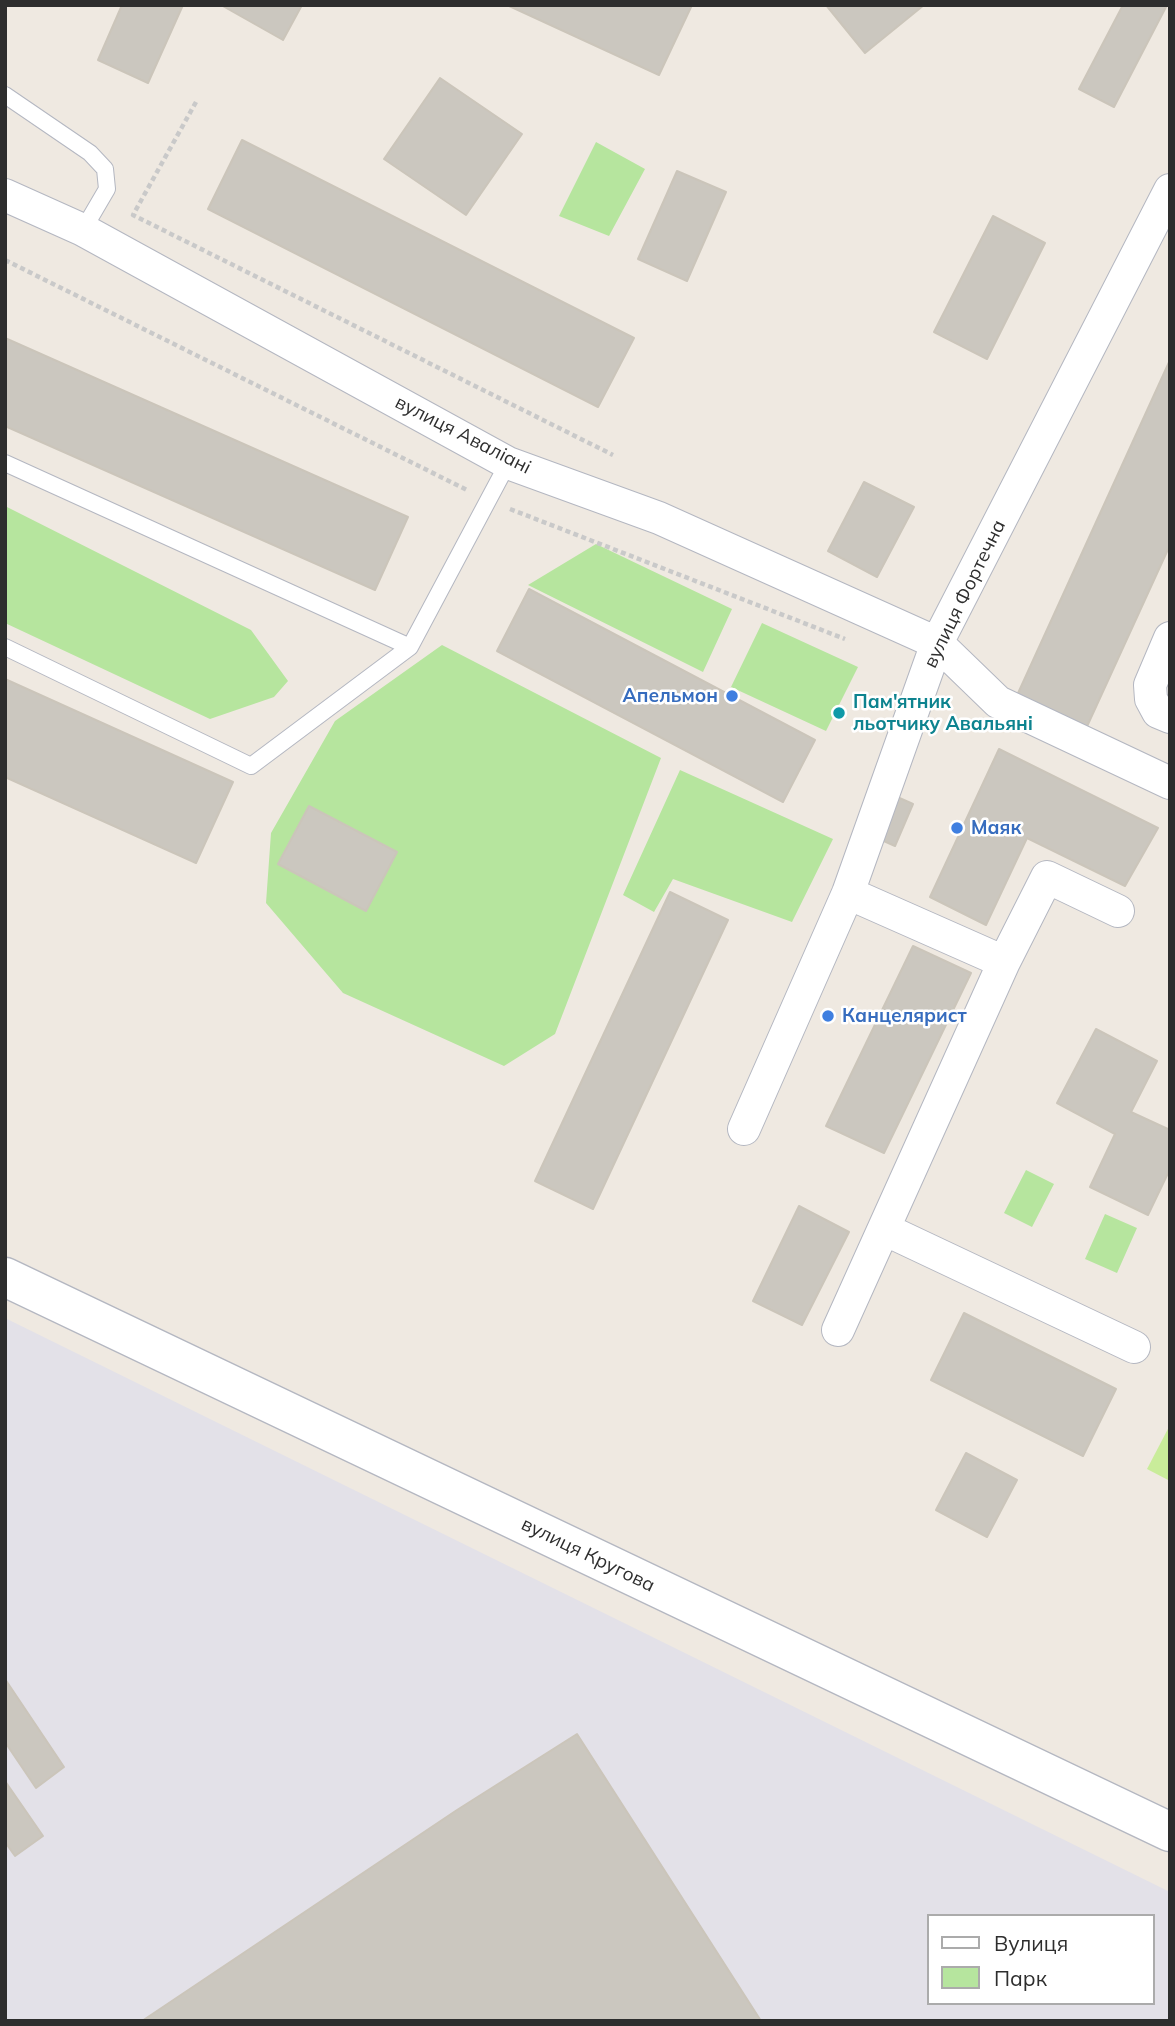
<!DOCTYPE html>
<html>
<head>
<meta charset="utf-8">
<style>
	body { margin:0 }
	#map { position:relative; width:1175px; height:2026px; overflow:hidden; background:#efe9e1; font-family:Mulish,sans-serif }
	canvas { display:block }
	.frame { position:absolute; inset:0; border:7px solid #2e2e2e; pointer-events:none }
	.legend { position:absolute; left:927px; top:1914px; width:228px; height:91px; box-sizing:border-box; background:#fff; border:2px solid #ababab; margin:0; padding:9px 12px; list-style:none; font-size:21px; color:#2e2e2e }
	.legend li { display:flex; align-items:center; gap:14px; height:35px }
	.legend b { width:35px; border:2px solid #ababab }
</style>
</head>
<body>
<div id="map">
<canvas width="1175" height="2026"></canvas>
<div class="frame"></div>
<ul class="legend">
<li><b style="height:9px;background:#fff"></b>Вулиця</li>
<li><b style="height:19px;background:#b6e59e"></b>Парк</li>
</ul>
</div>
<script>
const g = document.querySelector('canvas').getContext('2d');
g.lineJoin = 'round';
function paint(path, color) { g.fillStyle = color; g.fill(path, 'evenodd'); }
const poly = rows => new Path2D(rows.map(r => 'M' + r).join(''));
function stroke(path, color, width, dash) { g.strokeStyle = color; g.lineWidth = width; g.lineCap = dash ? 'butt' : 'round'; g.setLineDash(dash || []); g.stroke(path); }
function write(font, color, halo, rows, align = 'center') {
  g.font = font + ' Mulish,sans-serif'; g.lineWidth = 5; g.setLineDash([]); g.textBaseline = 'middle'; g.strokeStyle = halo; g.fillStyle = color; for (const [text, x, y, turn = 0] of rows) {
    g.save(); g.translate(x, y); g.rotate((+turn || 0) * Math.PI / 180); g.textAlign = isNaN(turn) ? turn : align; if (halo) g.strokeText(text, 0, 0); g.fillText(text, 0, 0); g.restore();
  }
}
const industrial = poly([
	[5,1318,1170,1892,1170,2021,5,2021],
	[928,1916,1152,1916,1152,2003,928,2003]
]);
const green = poly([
	[596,142,645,169,609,236,559,216],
	[5,506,251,630,288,681,274,697,210,719,5,623],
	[596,544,732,609,703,672,528,585],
	[762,623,858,667,826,731,731,687],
	[442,645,661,758,555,1034,504,1066,343,993,266,903,271,833,335,721],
	[680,770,833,839,792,922,673,879,654,912,623,895],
	[1026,1170,1054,1184,1032,1227,1004,1213],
	[1105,1214,1137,1228,1117,1273,1085,1259]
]);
const pitch = poly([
	[1170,1425,1170,1481,1147,1469]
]);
const building = poly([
	[122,5,183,5,148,83,98,60,122,5],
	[221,5,302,5,283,40,221,5],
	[507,5,692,5,659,75,507,5],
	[826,5,924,5,865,53,826,5],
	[1123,5,1167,5,1114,107,1079,89,1123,5],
	[440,78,522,134,466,215,384,159,440,78],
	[242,140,634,338,598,407,208,209,242,140],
	[677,171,726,192,687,281,638,259,677,171],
	[993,216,1045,243,987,359,934,332,993,216],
	[5,338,408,517,375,590,5,426,5,338],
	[1170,360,1170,545,1084,733,1014,702,1170,360],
	[864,482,914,507,877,577,828,551,864,482],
	[529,589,815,740,783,802,497,651,529,589],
	[5,679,233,782,196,863,5,777,5,679],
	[999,749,1158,828,1125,886,1027,838,986,925,930,897,999,749],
	[895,796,913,804,895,846,877,838,895,796],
	[309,806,397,852,366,911,278,864,309,806],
	[670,892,728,920,593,1209,535,1181,670,892],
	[913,946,971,973,884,1153,826,1126,913,946],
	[1096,1029,1157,1061,1131,1112,1170,1130,1170,1169,1148,1215,1090,1187,1115,1134,1057,1103,1096,1029],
	[799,1206,849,1232,802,1325,753,1301,799,1206],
	[964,1313,1116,1389,1083,1456,931,1380,964,1313],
	[966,1453,1017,1480,987,1537,936,1510,966,1453],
	[5,1679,64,1767,36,1788,5,1742,5,1679],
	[577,1734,761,2021,142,2021,457,1810,577,1734],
	[5,1781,43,1836,15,1856,5,1842,5,1781]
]);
const path = poly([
	[196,102,133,215,613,455],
	[5,260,467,490],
	[510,509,845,639]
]);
const lane = poly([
	[5,95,90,153,105,169,107,189,83,230],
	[5,463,410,647],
	[5,647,251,766,410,647,508,463]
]);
const street = poly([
	[5,195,83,230,508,463,659,518,937,643,998,702,1170,783],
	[1170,638,1150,685,1151,699,1158,712,1170,717],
	[848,893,1004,962],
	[744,1129,848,893,937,643,1170,190],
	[884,1229,1134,1347],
	[838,1330,1004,962,1047,877,1118,911]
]);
const secondary = poly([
	[5,1277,1170,1832]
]);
const markers = [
	[732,696,7,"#3f7fe0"],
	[839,713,7,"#0f9aa8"],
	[957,828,7,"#3f7fe0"],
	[828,1016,7,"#3f7fe0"]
];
const streetNames = [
	["вулиця Аваліані",463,435,27],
	["вулиця Фортечна",965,594,-64],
	["вулиця Кругова",588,1555,26]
];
const shopNames = [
	["Апельмон",718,696,"right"],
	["Маяк",971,828],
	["Канцелярист",842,1016]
];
const cultureNames = [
	["Пам'ятник",853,702],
	["льотчику Авальяні",853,724]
];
paint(industrial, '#e3e1e8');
paint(green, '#b6e59e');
paint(pitch, '#c9ec9a');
paint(building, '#cbc7bf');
stroke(building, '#cbc5ba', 2);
stroke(lane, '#b4b7c1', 18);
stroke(street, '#b4b7c1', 34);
stroke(secondary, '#b4b7c1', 41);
stroke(path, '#c9c9c9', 4.5, [5, 3.5]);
stroke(lane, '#fff', 16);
stroke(street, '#fff', 32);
stroke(secondary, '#fff', 38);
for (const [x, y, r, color] of markers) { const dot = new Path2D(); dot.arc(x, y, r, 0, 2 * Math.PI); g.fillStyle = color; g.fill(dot); stroke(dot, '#fff', 2.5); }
write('19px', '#2e2e2e', '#fff', streetNames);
write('bold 19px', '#366cbe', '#fff', shopNames, 'left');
write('bold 19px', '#0d838f', '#fff', cultureNames, 'left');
</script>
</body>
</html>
